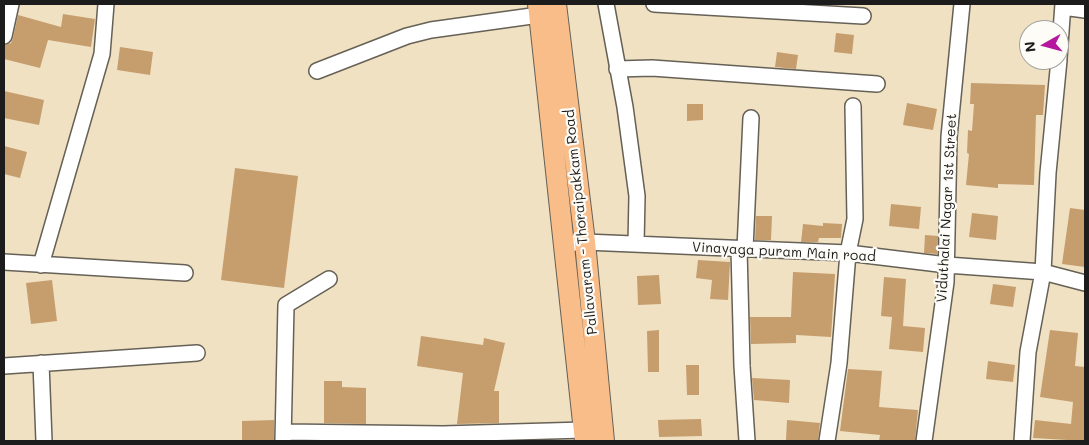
<!DOCTYPE html>
<html>
<head>
<meta charset="utf-8">
<style>
	body { margin:0 }
	#map { position:relative; width:1089px; height:445px; overflow:hidden; background:#f0e1c3; font-family:Mali,sans-serif }
	canvas { display:block }
	.frame { position:absolute; inset:0; border:5px solid #1c1c1c; pointer-events:none }
	.north { position:absolute; left:1019px; top:20px; width:50px; height:50px; box-sizing:border-box; background:#fdfcf7; border:1px solid #a3a29f; border-radius:50%; rotate:263deg; font-size:14px; font-weight:700; line-height:20px; text-align:center; color:#1c1c1c }
	.north::after { content:''; display:block; margin:auto; width:18px; height:22px; background:#b5179e; clip-path:polygon(50% 0,100% 100%,50% 72%,0 100%) }
</style>
</head>
<body>
<div id="map">
<canvas width="1089" height="445"></canvas>
<div class="frame"></div>
<div class="north">N</div>
</div>
<script>
const g = document.querySelector('canvas').getContext('2d');
g.lineJoin = 'round';
function paint(path, color) { g.fillStyle = color; g.fill(path, 'evenodd'); }
const poly = rows => new Path2D(rows.map(r => 'M' + r).join(''));
function stroke(path, color, width, dash) { g.strokeStyle = color; g.lineWidth = width; g.lineCap = dash ? 'butt' : 'round'; g.setLineDash(dash || []); g.stroke(path); }
function write(font, color, halo, rows, align = 'center') {
  g.font = font + ' Mali,sans-serif'; g.lineWidth = 4.5; g.setLineDash([]); g.textBaseline = 'middle'; g.strokeStyle = halo; g.fillStyle = color; for (const [text, x, y, turn = 0] of rows) {
    g.save(); g.translate(x, y); g.rotate((+turn || 0) * Math.PI / 180); g.textAlign = isNaN(turn) ? turn : align; if (halo) g.strokeText(text, 0, 0); g.fillText(text, 0, 0); g.restore();
  }
}
const building = poly([
	[63,14,95,19,91,47,48,40,40,68,4,59,4,45,11,43,13,38,18,15,61,27],
	[836,33,854,35,852,54,834,52],
	[120,47,153,52,150,75,117,70],
	[777,52,798,55,796,69,775,67],
	[971,83,1045,85,1043,115,1036,115,1034,185,998,184,998,188,966,185,969,154,967,153,968,130,972,131,974,104,970,104],
	[4,91,44,100,39,125,4,118],
	[907,103,937,109,933,130,903,125],
	[687,104,703,104,703,120,687,121],
	[4,146,27,152,20,178,4,174],
	[235,168,298,176,284,288,221,280],
	[891,204,921,207,919,229,889,226],
	[1070,208,1085,210,1085,267,1062,264],
	[972,213,998,216,996,240,969,237],
	[756,216,772,216,771,240,755,240],
	[823,223,842,224,841,238,819,238,818,242,801,242,803,224,823,226],
	[925,235,938,236,937,254,924,253],
	[698,260,730,262,728,300,710,299,712,280,696,278],
	[793,272,835,274,831,337,796,335,796,343,751,344,750,317,791,317],
	[659,275,661,304,638,305,637,276],
	[884,277,906,279,903,326,925,328,923,352,889,349,892,317,881,316],
	[52,280,57,321,31,324,26,283],
	[993,284,1016,287,1013,307,990,304],
	[659,330,659,372,648,372,647,331],
	[1050,330,1078,333,1075,366,1085,367,1085,441,1033,438,1035,420,1071,424,1073,402,1040,397],
	[421,336,483,345,484,338,505,343,494,391,499,391,499,423,457,424,463,373,417,366],
	[988,361,1015,365,1013,382,986,379],
	[686,365,699,365,699,395,687,395],
	[848,369,882,371,879,407,918,410,915,441,879,441,880,435,840,431],
	[752,378,790,380,789,403,754,400],
	[324,381,342,381,342,387,366,388,366,424,324,423],
	[701,419,702,436,659,437,658,420],
	[274,420,274,441,242,441,242,421],
	[787,420,820,423,818,441,786,440]
]);
const minor = poly([
	[606,4,625,107,637,196,636,244],
	[654,4,863,16],
	[1063,7,1085,10],
	[4,36,11,4],
	[1059,58,1063,4],
	[1059,60,1048,173,1043,272,1085,283],
	[617,69,652,68,877,84],
	[317,71,407,36,431,30,539,15],
	[565,244,585,242,848,253,947,265,1043,272,1028,352,1022,441],
	[739,249,742,366,747,441],
	[745,249,751,118],
	[4,262,185,273],
	[41,265,102,54,106,4],
	[41,363,44,441],
	[4,366,197,353],
	[284,432,443,434,584,430],
	[283,441,286,305,329,279],
	[827,441,839,363,848,253,855,219,853,106],
	[924,441,946,282,949,137,962,4]
]);
const major = poly([
	[538,4,585,441],
	[556,4,585,242,604,441]
]);
const streetNames = [
	["Viduthalai Nagar 1st Street",947,208,-87],
	["Pallavaram - Thoraipakkam Road",581,222,-96],
	["Vinayaga puram Main road",784,252,3]
];
paint(building, '#c69d6d');
stroke(minor, '#666156', 18);
stroke(major, '#666156', 22);
stroke(minor, '#fff', 15);
stroke(major, '#f8bd89', 20);
write('14px', '#1c1c1c', '#fdfcf7', streetNames);
</script>
</body>
</html>
